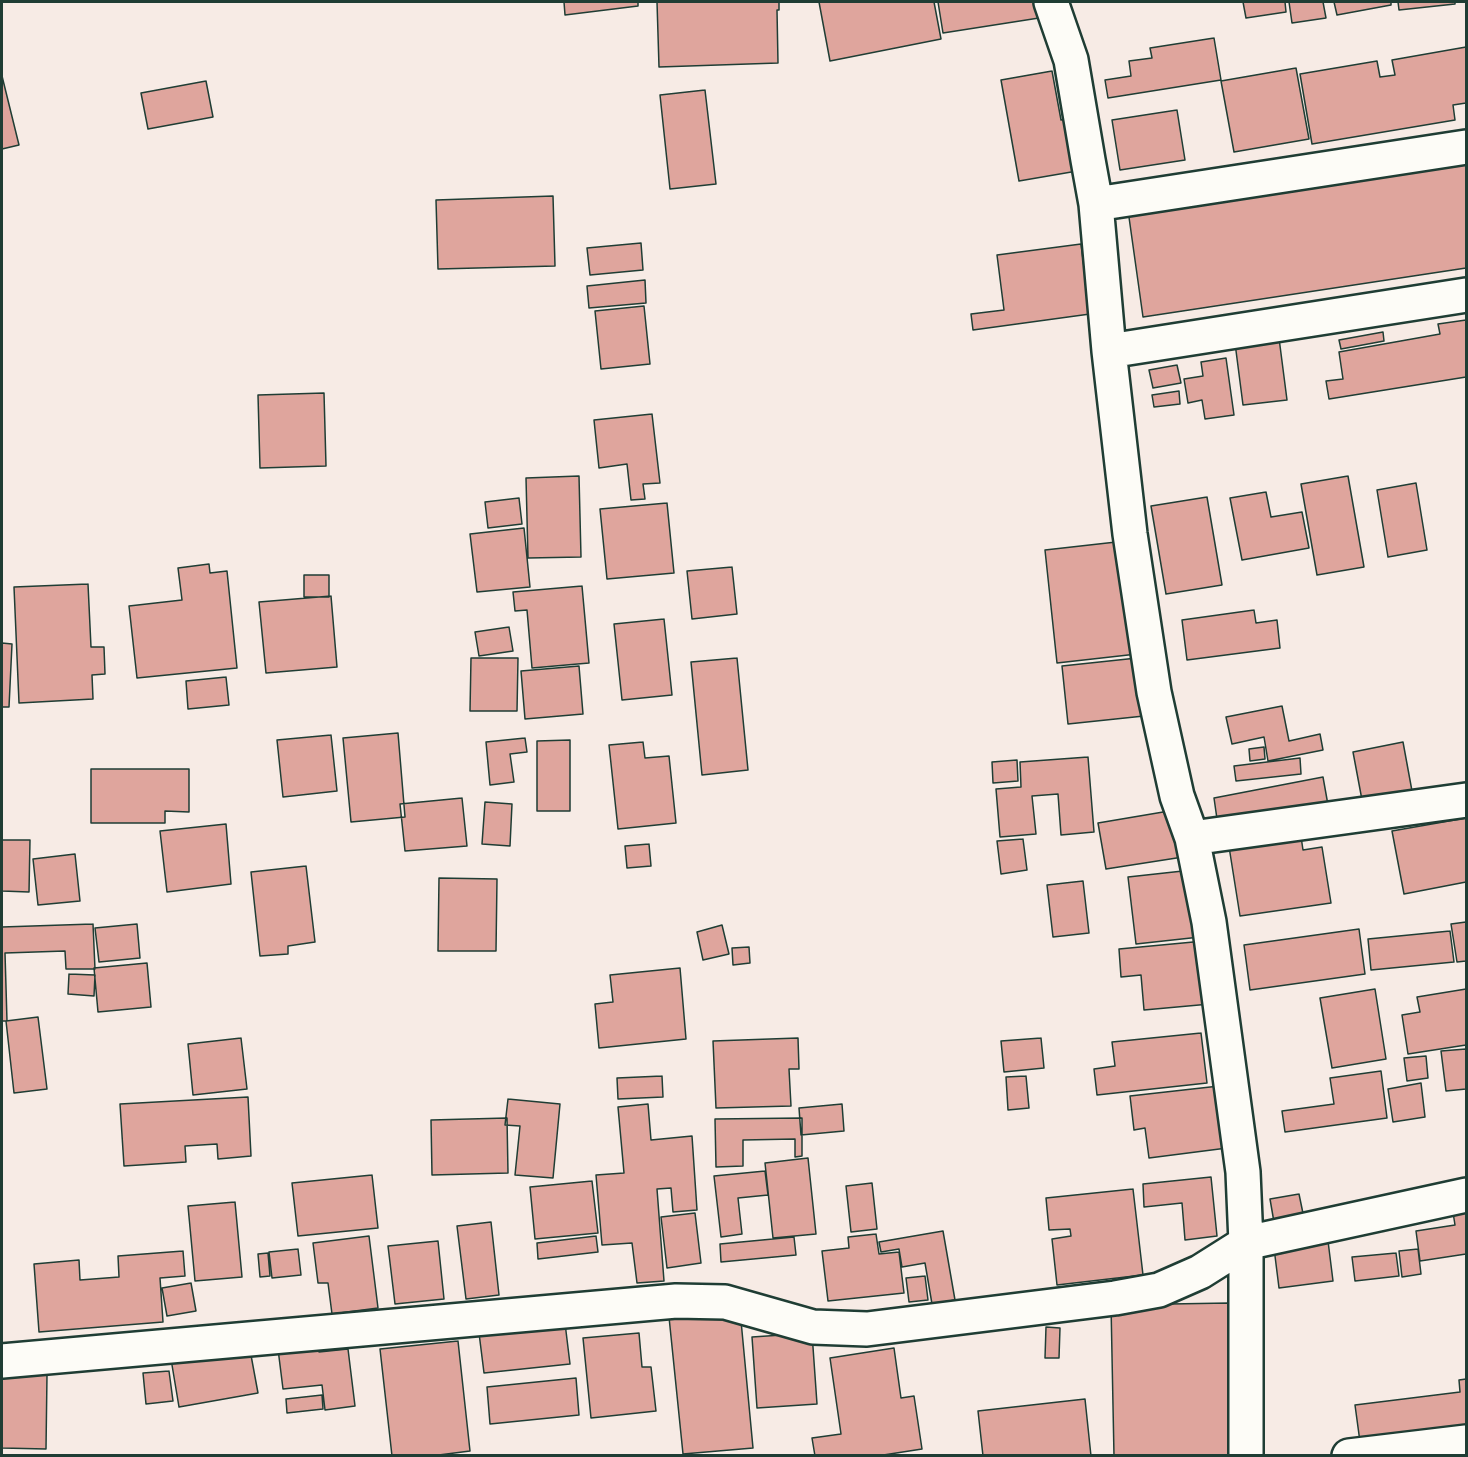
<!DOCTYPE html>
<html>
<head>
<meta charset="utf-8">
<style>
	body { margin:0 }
	#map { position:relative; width:1468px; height:1457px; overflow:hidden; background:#f7ebe5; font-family:"Balsamiq Sans",sans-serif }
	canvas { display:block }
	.frame { position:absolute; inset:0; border:3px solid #1f3d34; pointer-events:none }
</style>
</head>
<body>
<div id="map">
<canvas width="1468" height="1457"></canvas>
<div class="frame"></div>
</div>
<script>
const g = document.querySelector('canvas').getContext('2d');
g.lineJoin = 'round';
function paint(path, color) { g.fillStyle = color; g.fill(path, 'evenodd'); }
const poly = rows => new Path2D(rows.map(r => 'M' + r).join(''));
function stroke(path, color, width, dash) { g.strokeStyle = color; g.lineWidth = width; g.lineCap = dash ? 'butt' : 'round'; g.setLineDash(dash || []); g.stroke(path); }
const building = poly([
	[564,2,638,2,638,6,565,15,564,2],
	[657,2,779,2,779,10,777,10,778,63,659,67,657,2],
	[819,2,934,2,941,39,830,61,819,2],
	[938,2,1036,2,1039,18,943,33,938,2],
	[1243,2,1285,2,1286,12,1246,18,1243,2],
	[1289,2,1323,2,1326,18,1292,23,1289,2],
	[1334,2,1391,2,1391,5,1337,15,1334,2],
	[1398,2,1455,2,1455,4,1399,10,1398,2],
	[1214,38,1221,80,1108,98,1105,80,1131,76,1129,61,1152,58,1150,48,1214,38],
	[1466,47,1466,103,1453,105,1455,120,1312,144,1300,74,1377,61,1380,77,1395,75,1392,60,1466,47],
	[1296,68,1309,139,1234,152,1221,81,1296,68],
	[1052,71,1061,120,1074,117,1083,170,1019,181,1001,80,1052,71],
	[2,76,19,145,2,149,2,76],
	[206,81,213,117,148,129,141,93,206,81],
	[705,90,716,184,670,189,660,95,705,90],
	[1177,110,1185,160,1120,170,1112,120,1177,110],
	[1466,152,1466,268,1143,317,1127,203,1466,152],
	[553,196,555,266,438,269,436,200,553,196],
	[641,243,643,270,590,275,587,248,641,243],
	[1081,244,1090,314,973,330,971,314,1004,310,997,255,1081,244],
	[645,280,646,303,589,308,587,286,645,280],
	[644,306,650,364,601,369,595,311,644,306],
	[1466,320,1466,377,1329,399,1326,381,1343,379,1339,352,1440,334,1438,324,1466,320],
	[1383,332,1384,341,1341,349,1339,340,1383,332],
	[1279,338,1287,400,1243,405,1235,343,1279,338],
	[1226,358,1234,415,1205,419,1202,400,1188,403,1184,379,1203,376,1201,362,1226,358],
	[1177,365,1181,383,1153,388,1149,370,1177,365],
	[1179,391,1180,404,1154,407,1152,395,1179,391],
	[324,393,326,466,260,468,258,395,324,393],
	[652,414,660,483,643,484,645,499,631,500,627,464,599,468,594,420,652,414],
	[579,476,581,557,528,558,526,478,579,476],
	[1348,476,1364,567,1317,575,1301,484,1348,476],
	[1416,483,1427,550,1388,557,1377,490,1416,483],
	[1266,492,1271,517,1302,512,1309,548,1242,560,1230,498,1266,492],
	[1207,497,1222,585,1166,594,1151,506,1207,497],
	[519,498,522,524,488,528,485,502,519,498],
	[667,503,674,573,607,579,600,509,667,503],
	[524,528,530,587,477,592,470,534,524,528],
	[1125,541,1137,654,1057,663,1045,550,1125,541],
	[209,564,210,573,227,571,237,668,137,678,129,606,182,600,178,568,209,564],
	[732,567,737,614,692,619,687,571,732,567],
	[304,575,329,575,329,597,304,597,304,575],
	[88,584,91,647,104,647,105,674,92,675,93,699,19,703,14,587,88,584],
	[582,586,589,663,532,668,527,610,515,611,513,592,582,586],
	[331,596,337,667,266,673,259,602,331,596],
	[1254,610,1256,623,1277,620,1280,648,1187,660,1182,620,1254,610],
	[664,619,672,695,622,700,614,624,664,619],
	[509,627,513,651,479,656,475,632,509,627],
	[2,643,12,644,9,707,2,707,2,643],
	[471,658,518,658,517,711,470,711,471,658],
	[737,658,748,770,702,775,691,662,737,658],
	[1137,658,1144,716,1068,724,1062,666,1137,658],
	[579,666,583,714,525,719,521,671,579,666],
	[226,677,229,705,188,709,186,681,226,677],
	[1282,706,1289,741,1320,734,1323,750,1268,761,1264,737,1232,744,1226,717,1282,706],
	[398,733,405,817,351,822,343,738,398,733],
	[331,735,337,791,283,797,277,740,331,735],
	[525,738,527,752,510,754,514,782,490,785,486,742,525,738],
	[570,740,570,811,537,811,537,741,570,740],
	[643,742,645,758,669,756,676,823,618,829,609,745,643,742],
	[1403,742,1412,791,1362,800,1353,752,1403,742],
	[1264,747,1265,759,1250,761,1249,749,1264,747],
	[1088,757,1094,832,1061,835,1058,794,1032,796,1036,834,1000,837,996,789,1021,787,1020,762,1088,757],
	[1300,758,1301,774,1236,781,1234,766,1300,758],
	[1017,760,1018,781,993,783,992,762,1017,760],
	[91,769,189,769,189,812,165,811,165,823,91,823,91,769],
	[1323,777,1328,805,1218,826,1214,798,1323,777],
	[462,798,467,846,405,851,400,804,462,798],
	[485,802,512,804,510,846,482,844,485,802],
	[1175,810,1183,857,1106,869,1098,823,1175,810],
	[1466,818,1466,882,1404,894,1392,831,1466,818],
	[1299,823,1303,850,1322,847,1331,903,1240,916,1227,834,1299,823],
	[226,824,231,884,167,892,160,831,226,824],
	[1023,839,1027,870,1001,874,997,841,1023,839],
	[2,840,30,840,29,892,2,891,2,840],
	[649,844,651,866,627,868,625,846,649,844],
	[75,854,80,901,38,905,33,859,75,854],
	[306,866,315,942,288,946,288,954,260,956,251,872,306,866],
	[1192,870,1200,937,1136,944,1128,877,1192,870],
	[439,878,497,879,496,951,438,951,439,878],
	[1083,881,1089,933,1053,937,1047,885,1083,881],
	[1466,922,1466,961,1457,962,1451,924,1466,922],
	[93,924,95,969,66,969,65,951,5,953,7,1021,2,1021,2,927,93,924],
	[137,924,140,958,99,962,95,928,137,924],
	[722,925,729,954,703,960,697,932,722,925],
	[1359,929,1365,974,1250,990,1244,945,1359,929],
	[1450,931,1454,962,1371,970,1368,939,1450,931],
	[1204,941,1210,1004,1144,1010,1141,975,1121,977,1119,949,1204,941],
	[749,947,750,963,733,965,732,948,749,947],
	[147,963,151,1007,98,1012,94,968,147,963],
	[680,968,686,1039,599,1048,595,1004,613,1002,610,975,680,968],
	[69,974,95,975,94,996,68,994,69,974],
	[1375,989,1386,1059,1332,1068,1320,998,1375,989],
	[1466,989,1466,1045,1408,1054,1402,1015,1420,1012,1417,997,1466,989],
	[38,1017,47,1089,14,1093,6,1021,38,1017],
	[1201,1033,1207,1083,1097,1095,1094,1069,1115,1066,1112,1042,1201,1033],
	[241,1038,247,1089,193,1095,188,1044,241,1038],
	[798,1038,799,1069,789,1069,791,1106,716,1108,713,1041,798,1038],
	[1041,1038,1044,1068,1004,1072,1001,1041,1041,1038],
	[1466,1049,1466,1089,1446,1091,1441,1051,1466,1049],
	[1426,1056,1428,1078,1407,1081,1404,1058,1426,1056],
	[1381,1071,1387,1118,1285,1132,1282,1111,1334,1104,1330,1078,1381,1071],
	[662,1076,663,1097,618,1099,617,1078,662,1076],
	[1026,1076,1029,1108,1008,1110,1006,1077,1026,1076],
	[1421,1083,1425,1117,1393,1122,1388,1089,1421,1083],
	[1228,1085,1235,1147,1149,1158,1145,1128,1134,1130,1130,1096,1228,1085],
	[248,1097,251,1156,218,1159,217,1144,185,1146,186,1162,124,1166,120,1104,248,1097],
	[508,1099,560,1104,553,1178,515,1175,520,1126,505,1125,508,1099],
	[648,1104,651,1140,692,1136,697,1210,673,1212,671,1188,657,1189,664,1281,637,1283,632,1243,602,1245,596,1175,624,1173,618,1107,648,1104],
	[842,1104,844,1131,801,1135,799,1108,842,1104],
	[507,1118,508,1173,432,1175,431,1120,507,1118],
	[802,1118,802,1156,795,1157,795,1139,743,1140,743,1166,716,1167,715,1119,802,1118],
	[808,1158,816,1234,773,1238,765,1163,808,1158],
	[765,1171,768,1195,738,1198,742,1234,721,1237,714,1176,765,1171],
	[372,1175,378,1228,298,1236,292,1183,372,1175],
	[1211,1177,1217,1236,1185,1240,1182,1203,1144,1207,1143,1184,1211,1177],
	[592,1181,598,1233,535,1239,530,1187,592,1181],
	[872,1183,877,1229,851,1232,846,1186,872,1183],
	[1133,1189,1143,1275,1057,1285,1052,1239,1071,1236,1070,1229,1049,1230,1046,1198,1133,1189],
	[1299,1194,1305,1223,1275,1228,1270,1199,1299,1194],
	[235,1202,242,1277,195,1281,188,1206,235,1202],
	[1466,1204,1466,1254,1420,1261,1416,1231,1455,1225,1452,1206,1466,1204],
	[695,1213,701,1263,667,1268,661,1217,695,1213],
	[491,1222,499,1295,466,1299,457,1226,491,1222],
	[943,1231,955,1300,932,1304,925,1263,902,1267,899,1249,881,1252,879,1242,943,1231],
	[876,1234,879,1254,899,1252,904,1293,828,1301,822,1251,849,1248,848,1237,876,1234],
	[369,1236,378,1308,332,1314,328,1283,318,1283,313,1243,369,1236],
	[596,1236,598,1252,538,1259,537,1243,596,1236],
	[794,1237,796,1255,721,1262,720,1244,794,1237],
	[438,1241,444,1299,395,1304,388,1246,438,1241],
	[1328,1241,1333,1281,1279,1288,1274,1248,1328,1241],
	[298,1249,301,1275,272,1278,269,1252,298,1249],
	[1418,1249,1421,1274,1402,1277,1399,1251,1418,1249],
	[183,1251,185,1276,160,1278,163,1322,39,1332,34,1264,79,1260,80,1280,119,1277,118,1256,183,1251],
	[268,1253,270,1276,260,1277,258,1254,268,1253],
	[1396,1253,1399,1276,1355,1281,1352,1257,1396,1253],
	[925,1276,928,1300,909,1302,906,1278,925,1276],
	[191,1283,196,1311,167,1316,162,1288,191,1283],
	[1229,1303,1231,1456,1114,1456,1111,1305,1229,1303],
	[740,1310,753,1448,683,1454,669,1317,740,1310],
	[565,1323,570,1364,484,1373,479,1333,565,1323],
	[1046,1327,1060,1328,1059,1358,1045,1358,1046,1327],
	[639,1333,642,1367,651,1367,656,1411,591,1418,583,1338,639,1333],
	[812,1333,817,1404,757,1408,752,1337,812,1333],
	[317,1337,319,1352,348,1349,355,1406,325,1410,322,1385,283,1389,277,1341,317,1337],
	[248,1339,258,1393,179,1407,170,1353,248,1339],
	[458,1341,470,1451,431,1456,392,1456,380,1349,458,1341],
	[894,1348,901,1398,914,1396,922,1449,877,1456,815,1456,812,1438,841,1434,830,1358,894,1348],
	[169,1371,173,1401,146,1404,143,1373,169,1371],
	[2,1374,47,1375,46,1449,2,1448,2,1374],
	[576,1378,579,1415,490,1424,487,1387,576,1378],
	[1466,1379,1466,1429,1360,1442,1355,1405,1460,1392,1459,1380,1466,1379],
	[322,1395,323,1409,287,1413,286,1399,322,1395],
	[1085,1399,1091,1456,983,1456,978,1411,1085,1399]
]);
const minor = poly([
	[1051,2,1071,60,1088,160,1096,204,1109,351,1130,534,1154,692,1177,796,1192,838,1209,922,1243,1172,1246,1243,1246,1456],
	[1096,204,1466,147],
	[1109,351,1466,295],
	[1192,838,1466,800],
	[2,1361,676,1301,725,1302,813,1327,867,1329,1115,1298,1159,1290,1200,1272,1246,1243,1466,1195],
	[1349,1456,1466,1442]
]);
paint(building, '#dfa59d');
stroke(building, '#1f3d34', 1.5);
stroke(minor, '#1f3d34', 38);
stroke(minor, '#fdfcf7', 33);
</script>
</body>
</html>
